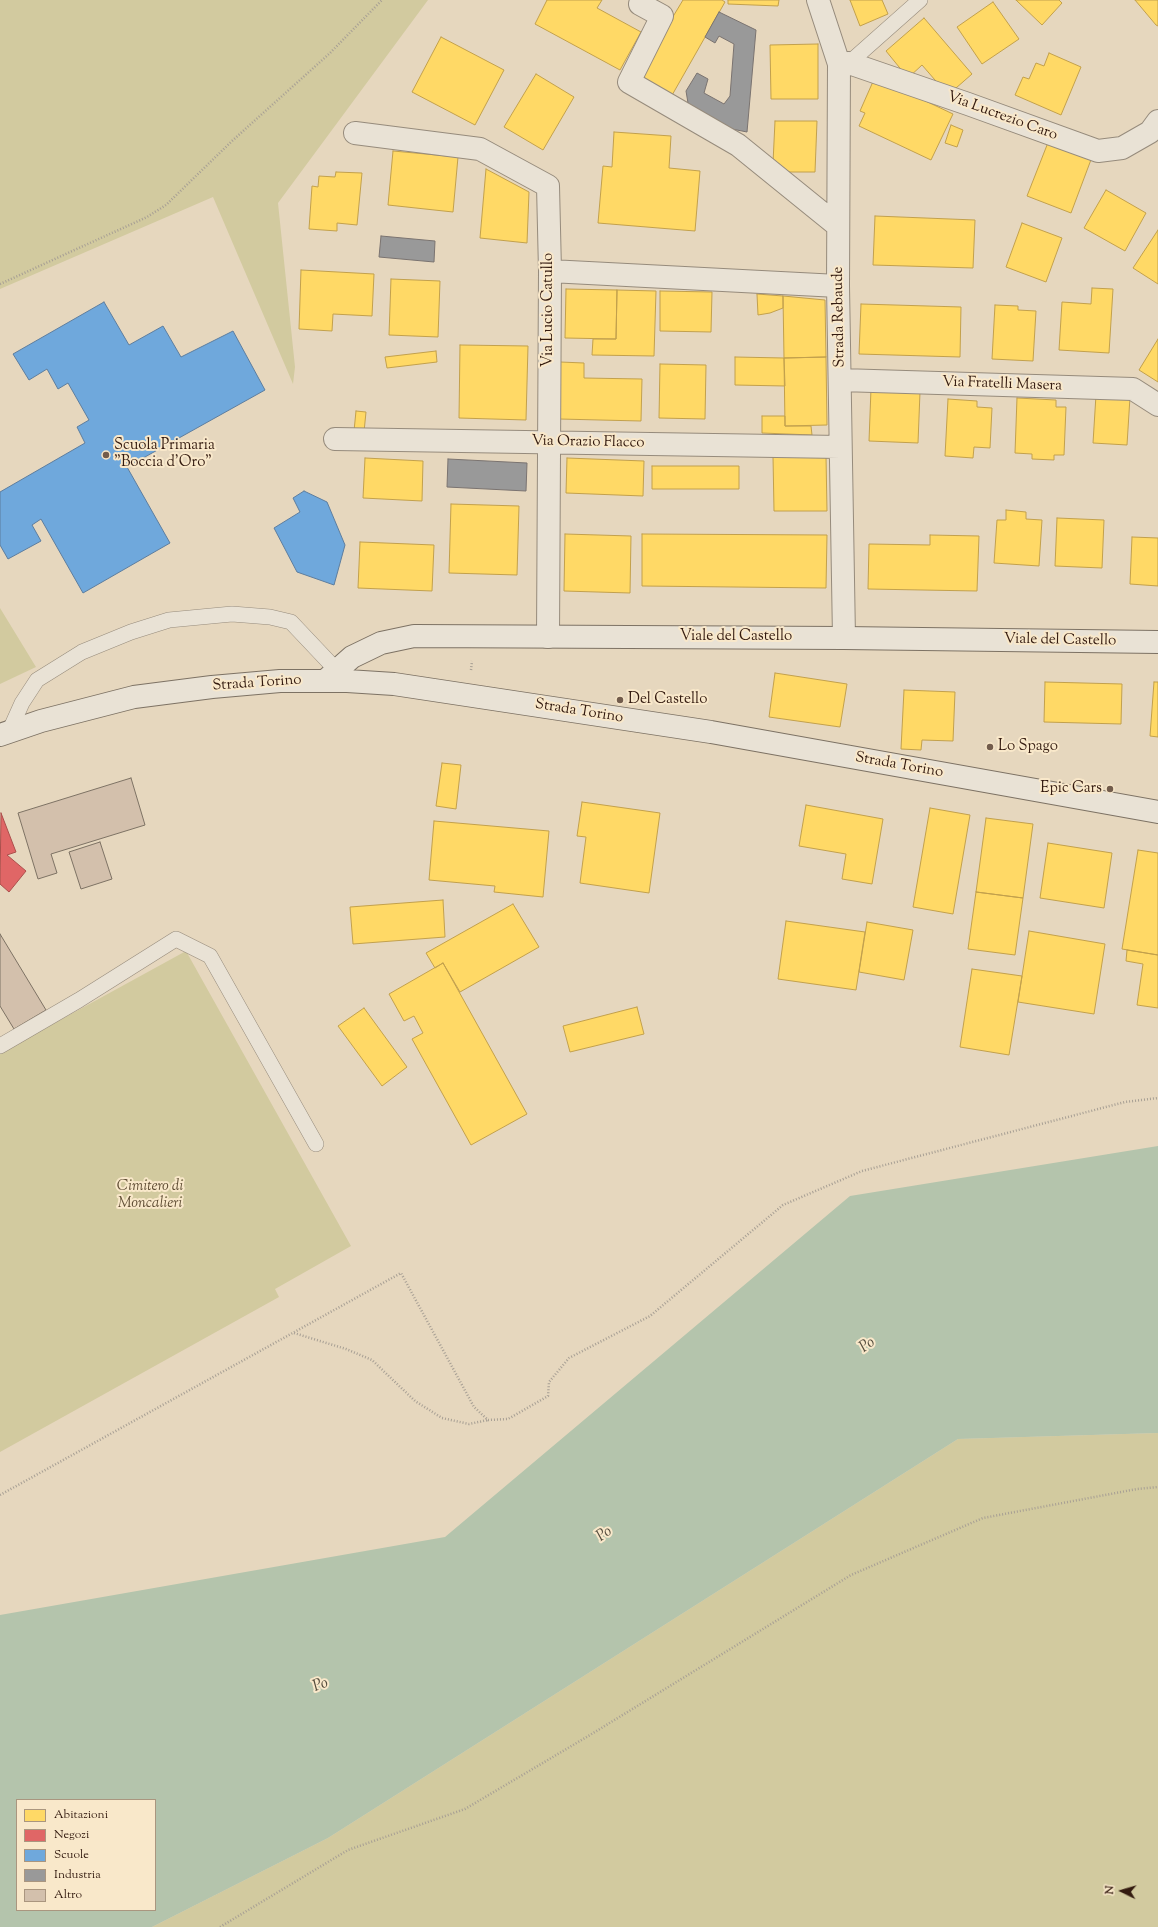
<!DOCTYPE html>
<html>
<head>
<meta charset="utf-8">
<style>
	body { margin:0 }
	#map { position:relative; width:1158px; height:1927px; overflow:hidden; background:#e6d7be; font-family:"Sorts Mill Goudy",serif }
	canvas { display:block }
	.legend { position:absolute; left:16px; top:1799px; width:140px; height:112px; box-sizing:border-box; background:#f9e8ca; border:1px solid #aa967f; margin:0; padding:5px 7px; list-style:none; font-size:12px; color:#331a0f }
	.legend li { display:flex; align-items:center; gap:8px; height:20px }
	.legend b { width:20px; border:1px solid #aa967f }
	.north { position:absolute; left:1102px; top:1871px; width:40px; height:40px; -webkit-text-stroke:3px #f9e8ca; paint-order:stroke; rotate:275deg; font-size:11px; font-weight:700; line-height:16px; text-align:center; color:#331a0f }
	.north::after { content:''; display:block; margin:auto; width:14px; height:18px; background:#331a0f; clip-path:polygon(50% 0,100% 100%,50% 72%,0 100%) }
</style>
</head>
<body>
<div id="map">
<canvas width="1158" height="1927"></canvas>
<ul class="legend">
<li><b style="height:11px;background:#ffd966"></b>Abitazioni</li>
<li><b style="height:11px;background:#e06666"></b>Negozi</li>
<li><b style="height:11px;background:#6fa8dc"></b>Scuole</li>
<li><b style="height:11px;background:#999"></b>Industria</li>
<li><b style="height:11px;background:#d3c0ac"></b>Altro</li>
</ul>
<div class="north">N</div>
</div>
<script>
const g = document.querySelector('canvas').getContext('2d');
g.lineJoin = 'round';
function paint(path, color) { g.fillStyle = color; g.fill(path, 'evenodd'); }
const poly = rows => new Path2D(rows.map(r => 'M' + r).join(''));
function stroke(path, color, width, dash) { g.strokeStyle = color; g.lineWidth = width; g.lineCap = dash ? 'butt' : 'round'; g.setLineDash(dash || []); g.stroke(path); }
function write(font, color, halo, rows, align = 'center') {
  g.font = font + ' "Sorts Mill Goudy",serif'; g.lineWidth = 4; g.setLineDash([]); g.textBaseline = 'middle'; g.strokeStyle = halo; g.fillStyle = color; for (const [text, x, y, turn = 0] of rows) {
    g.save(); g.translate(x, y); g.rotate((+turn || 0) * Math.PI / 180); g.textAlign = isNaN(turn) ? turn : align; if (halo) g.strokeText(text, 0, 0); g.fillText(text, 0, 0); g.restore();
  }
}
const green = poly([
	[0,0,428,0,278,203,295,367,293,384,213,197,0,289],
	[0,608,36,667,0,684],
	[186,951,351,1246,275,1289,279,1297,0,1452,0,1053],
	[1158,1433,1158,1927,152,1927,328,1838,958,1439]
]);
const water = poly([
	[1158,1146,1158,1433,958,1439,328,1838,152,1927,0,1927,0,1615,445,1537,850,1196],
	[17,1800,155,1800,155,1910,17,1910]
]);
const homes = poly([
	[547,0,602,0,597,8,641,32,620,70,535,24,547,0],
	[683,0,722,0,725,2,671,97,636,78,683,0],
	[728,0,779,0,778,6,728,4,728,0],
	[850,0,882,0,888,14,860,26,850,0],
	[1016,0,1059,0,1062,3,1042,25,1016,0],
	[1135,0,1158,0,1158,26,1156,25,1135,0],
	[993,2,1019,39,982,64,957,27,993,2],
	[924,18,972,74,948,95,922,65,908,78,886,51,924,18],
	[441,37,504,70,475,125,412,92,441,37],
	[818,44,818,99,771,99,770,45,818,44],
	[1049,53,1081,67,1061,115,1015,95,1023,77,1029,79,1036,63,1044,66,1049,53],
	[536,74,574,97,543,150,504,127,536,74],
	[875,77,953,114,931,160,859,126,865,113,860,111,875,77],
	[775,121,817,121,815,172,783,172,773,163,775,121],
	[951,125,963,130,957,147,945,143,951,125],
	[614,132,671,136,669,168,700,171,695,231,598,223,603,166,612,167,614,132],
	[1049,140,1092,157,1071,213,1027,196,1049,140],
	[393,151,458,157,453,212,388,205,393,151],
	[486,169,529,192,527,243,480,238,486,169],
	[336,172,362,173,357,225,337,223,337,231,309,229,312,186,318,187,319,176,335,177,336,172],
	[1106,190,1146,213,1125,251,1084,228,1106,190],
	[875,216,975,220,973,268,873,265,875,216],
	[1022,223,1062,238,1046,282,1006,267,1022,223],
	[1158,230,1158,284,1133,268,1158,230],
	[301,270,374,274,372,316,333,314,332,331,299,329,301,270],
	[391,279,440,281,438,337,389,335,391,279],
	[1092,288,1113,289,1109,353,1059,350,1062,302,1091,304,1092,288],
	[566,289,617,290,616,339,565,338,566,289],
	[617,290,656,291,654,356,592,355,593,339,616,339,617,290],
	[660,291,712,292,711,332,660,331,660,291],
	[757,294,783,296,783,308,770,313,758,315,757,294],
	[783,296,825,300,826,357,784,358,783,296],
	[861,304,961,307,960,357,859,354,861,304],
	[995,305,1018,306,1018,310,1036,311,1033,361,992,359,995,305],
	[1158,339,1158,382,1139,370,1158,339],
	[460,345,528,346,526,420,459,418,460,345],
	[436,351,437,362,387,368,385,357,436,351],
	[735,357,784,358,785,386,735,385,735,357],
	[826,357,827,425,785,426,784,358,826,357],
	[560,362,584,363,584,378,642,379,641,421,559,419,560,362],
	[660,364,706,365,705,419,659,418,660,364],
	[871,389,920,392,918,443,869,441,871,389],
	[1096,395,1130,397,1127,445,1093,443,1096,395],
	[1017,398,1056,400,1056,407,1066,407,1064,455,1054,455,1054,460,1032,459,1032,454,1015,453,1017,398],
	[948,399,977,401,977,407,992,408,990,448,974,447,973,458,945,456,948,399],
	[356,411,366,412,364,432,354,431,356,411],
	[762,416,785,416,785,426,811,426,812,435,762,433,762,416],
	[773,456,826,456,827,511,774,511,773,456],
	[365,458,423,461,422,501,363,498,365,458],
	[567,458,644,461,643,496,566,493,567,458],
	[652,466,739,466,739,489,652,489,652,466],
	[451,504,519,506,517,575,449,573,451,504],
	[1006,510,1026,512,1026,519,1042,520,1039,566,994,563,997,520,1006,520,1006,510],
	[1057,518,1104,520,1102,568,1055,566,1057,518],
	[565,534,631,536,630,593,564,591,565,534],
	[642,534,827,535,826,588,642,586,642,534],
	[930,535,979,536,977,591,868,589,869,544,930,545,930,535],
	[1132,537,1158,538,1158,586,1130,584,1132,537],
	[360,542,434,545,432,591,358,588,360,542],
	[775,673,847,684,840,727,769,717,775,673],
	[1045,682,1122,684,1121,724,1044,722,1045,682],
	[1154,682,1158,682,1158,737,1150,736,1154,682],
	[904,690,955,692,953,741,922,740,921,750,901,749,904,690],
	[442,763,461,765,456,809,436,806,442,763],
	[582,802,660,813,649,893,580,883,586,837,577,836,582,802],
	[806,805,883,819,872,884,842,879,846,854,799,846,806,805],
	[930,808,970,815,953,914,913,907,930,808],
	[986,818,1033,824,1023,898,976,892,986,818],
	[434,821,549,831,543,897,494,892,495,886,429,880,434,821],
	[1048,843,1112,853,1104,908,1040,898,1048,843],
	[1138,850,1158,853,1158,955,1122,949,1138,850],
	[976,892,1023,898,1015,955,968,949,976,892],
	[443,900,445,937,353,944,350,907,443,900],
	[513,904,539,947,460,992,443,963,435,968,426,953,513,904],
	[786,921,865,932,856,990,778,979,786,921],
	[867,922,913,930,904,980,859,972,867,922],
	[1029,931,1105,944,1094,1014,1018,1002,1029,931],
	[1127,950,1158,955,1158,1008,1137,1005,1143,964,1126,961,1127,950],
	[443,963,527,1114,471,1145,412,1039,423,1033,414,1016,404,1021,389,994,443,963],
	[972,969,1022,976,1009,1055,960,1047,972,969],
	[637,1007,644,1034,570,1052,563,1026,637,1007],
	[364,1008,407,1067,382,1086,338,1026,364,1008]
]);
const shops = poly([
	[1,813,16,852,7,855,26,871,9,892,0,884,1,813]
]);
const schools = poly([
	[104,302,129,345,163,326,181,357,233,331,265,390,127,467,170,543,83,593,41,519,32,525,41,541,8,559,0,545,0,492,85,443,77,427,89,420,68,383,58,389,47,369,29,380,13,354,104,302],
	[304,491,327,502,345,545,334,585,297,572,274,528,300,512,293,498,304,491]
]);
const industry = poly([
	[719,12,756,30,747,132,727,128,689,109,686,91,697,73,708,79,704,93,724,104,730,96,734,44,719,36,715,43,705,37,719,12],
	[381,236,435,241,434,262,379,257,381,236],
	[448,459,527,463,526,491,447,487,448,459]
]);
const building = poly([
	[131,778,145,825,51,854,57,873,38,879,18,813,131,778],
	[100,842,112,879,81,889,69,852,100,842],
	[0,934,46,1010,14,1029,0,1006,0,934]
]);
const path = poly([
	[0,284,147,217,166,205,232,141,330,53,382,0],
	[471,670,472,661],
	[294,1333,346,1349,372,1360,415,1401,442,1418,469,1424,488,1420],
	[0,1495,401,1273,474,1407,488,1420,508,1419,548,1396,549,1382,569,1358,650,1316,783,1205,862,1171,1125,1102,1158,1098],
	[220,1927,348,1850,465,1809,590,1735,851,1575,983,1518,1137,1489,1158,1487]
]);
const lane = poly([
	[849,63,920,0],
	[9,732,22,703,37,680,82,652,131,632,169,620,232,614,270,617,291,622,343,677],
	[0,1046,79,1000,176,939,210,956,316,1144]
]);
const street = poly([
	[818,0,839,64,838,286,844,638],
	[640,4,662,16,629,82,738,145,838,226],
	[839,64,849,63,968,104,1098,151,1122,148,1150,132,1158,121],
	[355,133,480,149,548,186,550,271,548,637],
	[550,271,838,286],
	[841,380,1133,389,1158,405],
	[335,439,840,447]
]);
const secondary = poly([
	[326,680,352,657,381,643,414,636,844,638,1158,642],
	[0,735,41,721,134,697,212,687,280,681,347,681,394,684,711,732,1158,812]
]);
const markers = [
	[106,455,4,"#725c4c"],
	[620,700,4,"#725c4c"],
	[990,747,4,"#725c4c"],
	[1110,789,4,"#725c4c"]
];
const streetNames = [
	["Via Lucrezio Caro",1002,117,20],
	["Via Lucio Catullo",549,310,-90],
	["Strada Rebaude",840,317,-91],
	["Via Fratelli Masera",1002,385,2],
	["Via Orazio Flacco",588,443,1],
	["Viale del Castello",736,637],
	["Viale del Castello",1060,641,1],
	["Strada Torino",257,684,-4],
	["Strada Torino",579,712,9],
	["Strada Torino",899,766,10]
];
const poiNames = [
	["Scuola Primaria",114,446],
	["\"Boccia d'Oro\"",114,463],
	["Del Castello",628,700],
	["Lo Spago",998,747],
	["Epic Cars",1102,789,"right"]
];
const parkNames = [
	["Cimitero di",150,1187],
	["Moncalieri",150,1204]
];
const waterNames = [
	["Po",868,1346,-36],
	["Po",605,1535,-36],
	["Po",321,1686,-22]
];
paint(green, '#d2ca9f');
paint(water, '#b4c4ac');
paint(homes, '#ffd966');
stroke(homes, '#c2a04c', 1);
paint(shops, '#e06666');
stroke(shops, '#ac4f4c', 1);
paint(schools, '#6fa8dc');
stroke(schools, '#5d7d9e', 1);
paint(industry, '#999');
stroke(industry, '#7a7370', 1);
paint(building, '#d3c0ac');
stroke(building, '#7d7264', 1);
stroke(lane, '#968b7c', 16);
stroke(street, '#968b7c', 24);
stroke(secondary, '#7d7264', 24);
stroke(path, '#a79f94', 2.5, [1, 2]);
stroke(lane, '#e9e2d5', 15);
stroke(street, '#e9e2d5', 22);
stroke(secondary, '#e9e2d5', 22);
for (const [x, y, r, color] of markers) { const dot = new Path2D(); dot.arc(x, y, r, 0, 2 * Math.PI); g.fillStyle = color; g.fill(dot); stroke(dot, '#f9e8ca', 1.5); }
write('15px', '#331a0f', '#f9e8ca', streetNames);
write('15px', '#331a0f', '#f9e8ca', poiNames, 'left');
write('italic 15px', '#5e4c33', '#f9e8ca', parkNames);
write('italic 16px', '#534b3c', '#f9e8ca', waterNames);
</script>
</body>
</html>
